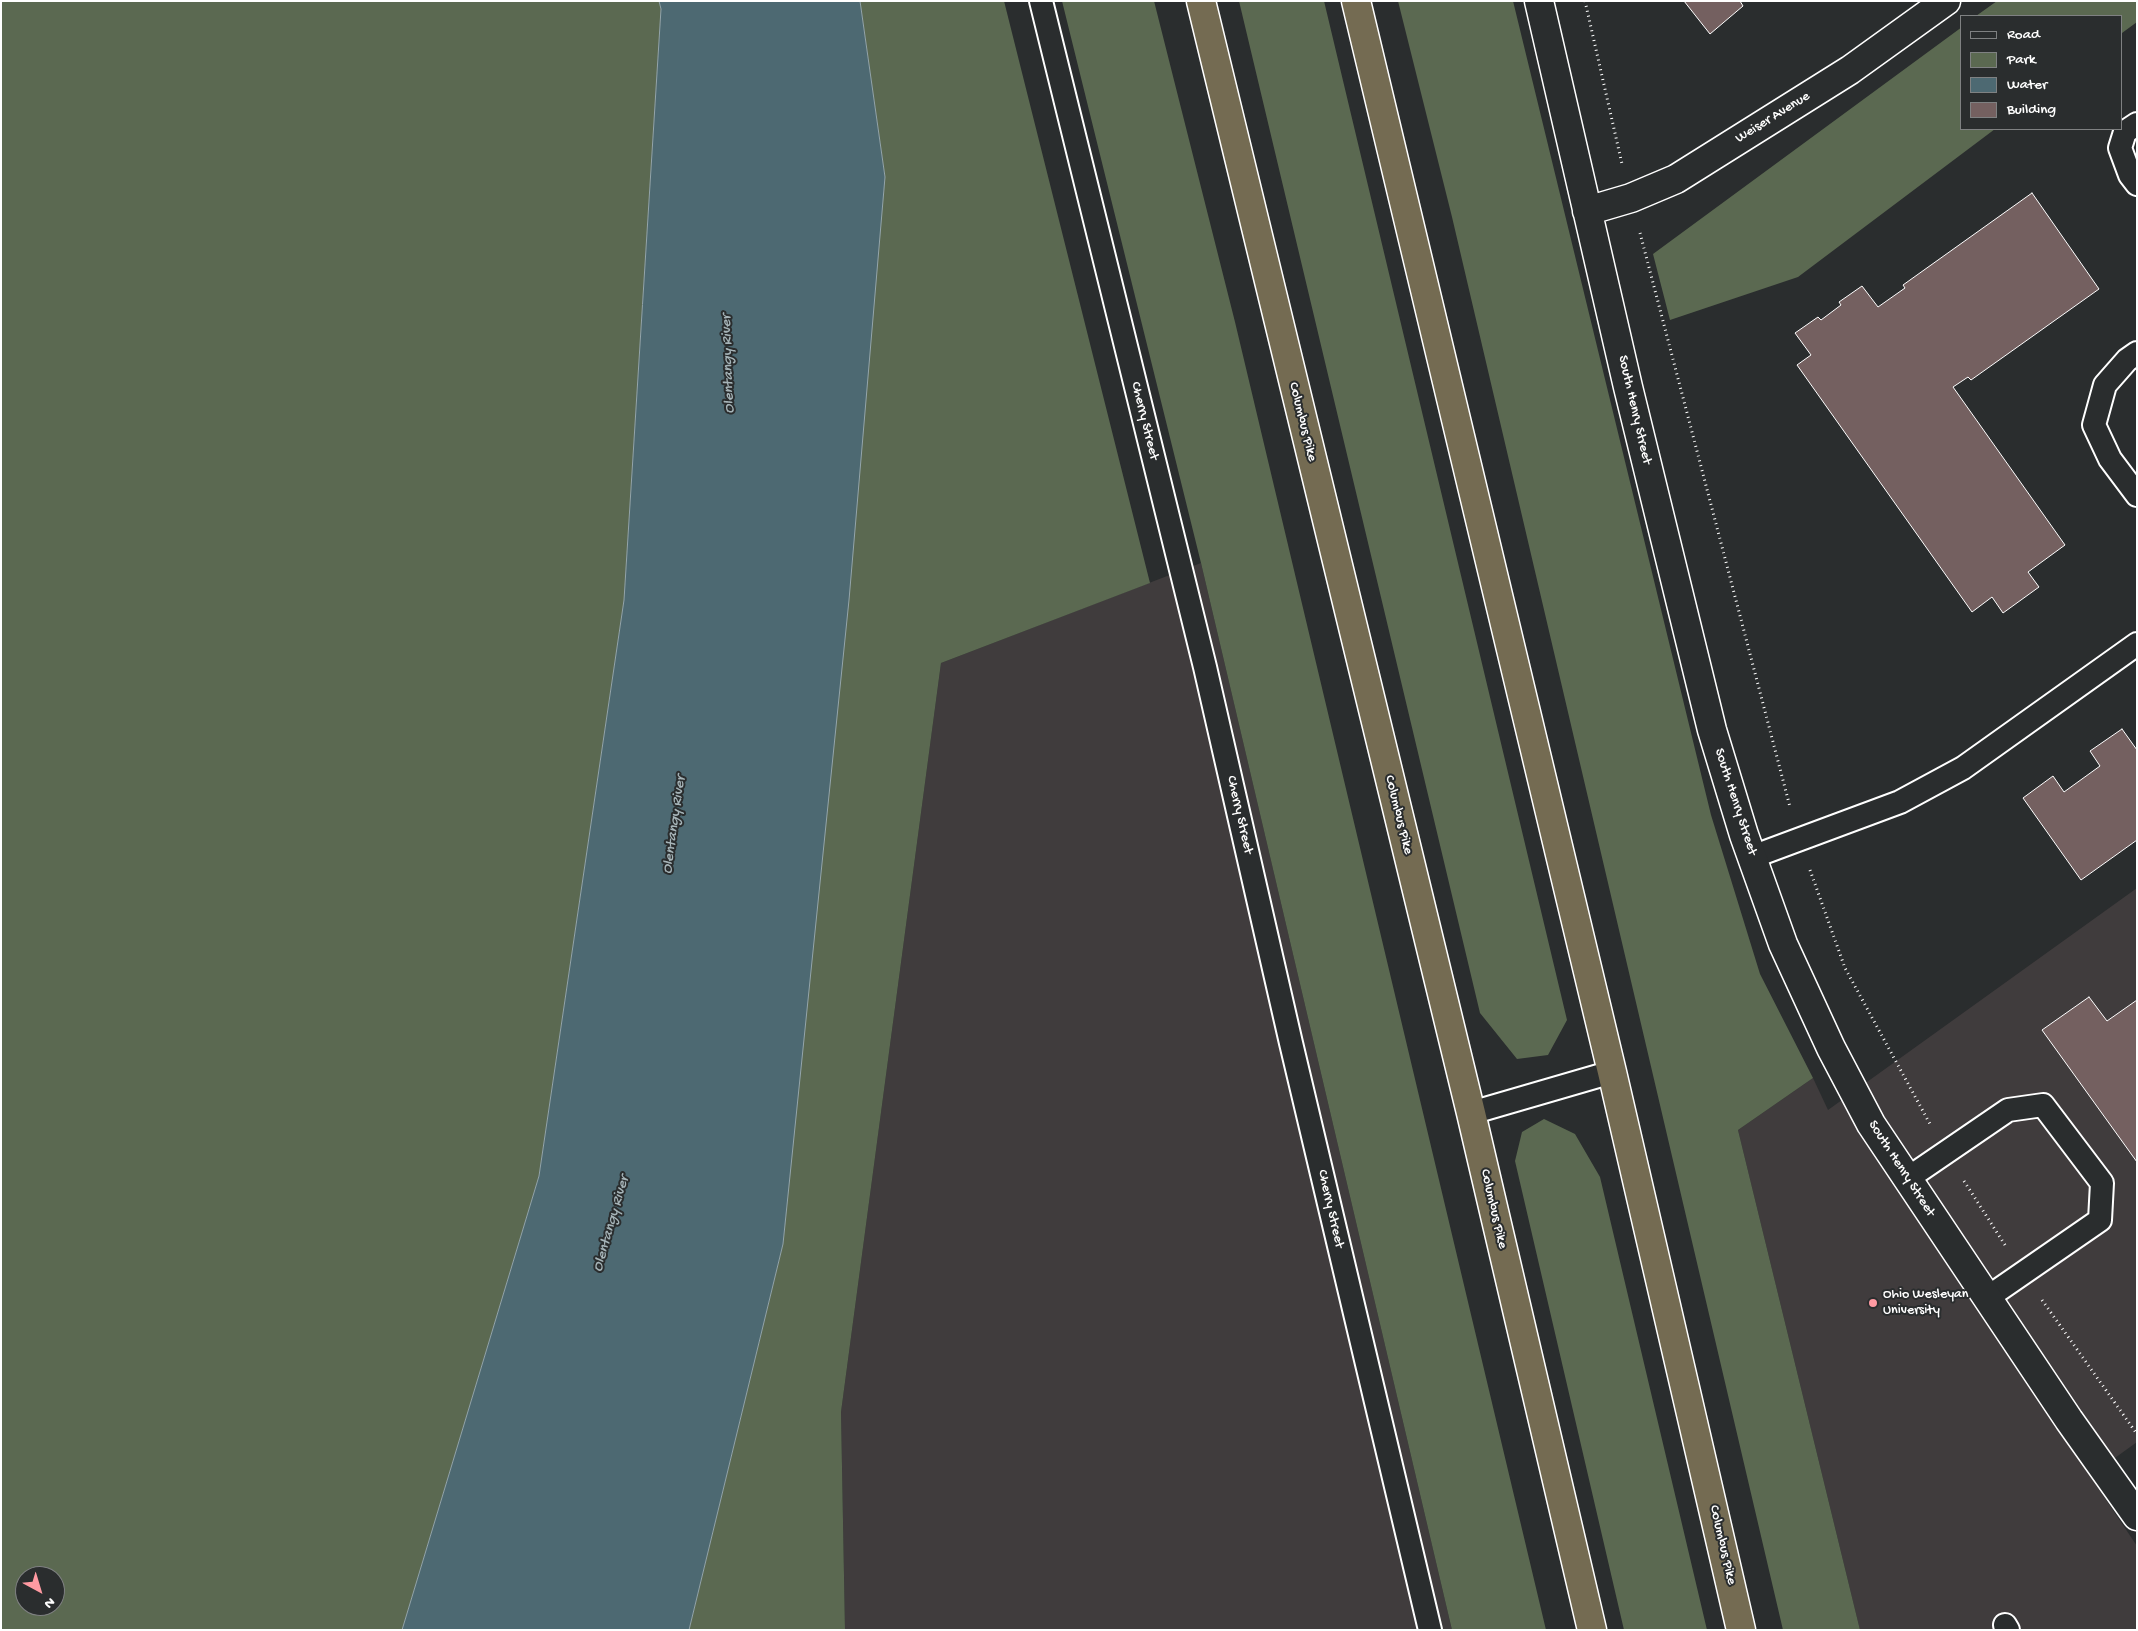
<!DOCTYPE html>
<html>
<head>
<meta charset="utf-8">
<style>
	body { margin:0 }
	#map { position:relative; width:2138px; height:1631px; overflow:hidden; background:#2a2d2e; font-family:"Gochi Hand",sans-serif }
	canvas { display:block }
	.frame { position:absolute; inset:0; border:2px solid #fff; pointer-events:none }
	.legend { position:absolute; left:1960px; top:15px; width:162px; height:115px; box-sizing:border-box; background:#2a2d2e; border:1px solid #7f8182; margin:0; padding:6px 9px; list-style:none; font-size:15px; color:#fff }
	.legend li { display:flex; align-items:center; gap:10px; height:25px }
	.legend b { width:25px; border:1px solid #7f8182 }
	.north { position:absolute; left:15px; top:1566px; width:50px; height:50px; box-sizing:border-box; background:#2a2d2e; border:1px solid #7f8182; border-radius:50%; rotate:141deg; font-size:14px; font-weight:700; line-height:20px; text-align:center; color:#fff }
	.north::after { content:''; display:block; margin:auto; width:18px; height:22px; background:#ff9aa2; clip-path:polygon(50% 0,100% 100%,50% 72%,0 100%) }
</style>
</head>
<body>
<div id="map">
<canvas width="2138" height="1631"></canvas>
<div class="frame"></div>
<ul class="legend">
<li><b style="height:6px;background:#2a2d2e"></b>Road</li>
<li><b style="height:14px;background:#5b6951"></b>Park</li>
<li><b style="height:14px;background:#4d6972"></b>Water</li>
<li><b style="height:14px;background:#746060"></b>Building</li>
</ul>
<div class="north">N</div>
</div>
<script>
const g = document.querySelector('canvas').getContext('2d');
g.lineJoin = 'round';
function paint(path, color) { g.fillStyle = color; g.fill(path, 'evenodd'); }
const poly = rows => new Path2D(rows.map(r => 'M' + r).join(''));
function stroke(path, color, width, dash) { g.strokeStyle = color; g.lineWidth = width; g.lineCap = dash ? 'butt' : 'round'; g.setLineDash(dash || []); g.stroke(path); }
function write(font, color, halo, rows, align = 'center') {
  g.font = font + ' "Gochi Hand",sans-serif'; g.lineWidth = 4; g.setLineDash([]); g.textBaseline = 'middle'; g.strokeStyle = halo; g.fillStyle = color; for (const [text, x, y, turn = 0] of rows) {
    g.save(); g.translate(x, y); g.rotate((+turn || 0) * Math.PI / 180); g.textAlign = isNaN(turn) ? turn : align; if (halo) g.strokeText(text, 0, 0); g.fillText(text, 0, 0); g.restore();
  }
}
const built = poly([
	[1201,563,1452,1630,845,1630,841,1412,941,663],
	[2137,888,2137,1442,2090,1476,2137,1546,2137,1630,1860,1630,1738,1130,1813,1078,1828,1110]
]);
const green = poly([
	[1,1,659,1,661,9,624,600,539,1176,402,1630,1,1630],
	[25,1576,55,1576,55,1606,25,1606],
	[860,1,1004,1,1150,583,941,663,841,1412,845,1630,689,1630,783,1244,885,177],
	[1062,1,1154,1,1235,322,1546,1630,1452,1630,1201,563],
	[1239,1,1324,1,1567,1020,1548,1055,1517,1059,1480,1013],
	[1398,1,1513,1,1711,815,1760,974,1813,1078,1738,1130,1860,1630,1783,1630,1452,217],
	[1997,1,2137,1,2137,22,2122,33,2122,16,1976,16],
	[1962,27,1962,129,1995,129,1798,277,1670,320,1653,254],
	[1544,1119,1575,1134,1600,1177,1707,1630,1624,1630,1515,1161,1522,1132]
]);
const water = poly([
	[659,1,860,1,885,177,849,600,783,1244,689,1630,402,1630,539,1176,624,600,661,9,659,1]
]);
const building = poly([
	[1684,1,1740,1,1743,6,1710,34,1684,1],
	[2032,193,2099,289,1971,380,1968,377,1953,387,2065,545,2028,572,2039,587,2003,613,1992,597,1972,612,1797,365,1811,355,1795,333,1818,317,1821,320,1841,305,1839,302,1862,286,1878,307,1905,288,1903,285,2032,193],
	[2122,729,2137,750,2137,840,2081,880,2023,798,2053,776,2064,792,2100,766,2090,751,2122,729],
	[2089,997,2107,1021,2137,1000,2137,1162,2042,1030,2089,997]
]);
const path = poly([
	[1585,1,1622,164],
	[1640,233,1790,807],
	[1810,870,1845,968,1930,1124],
	[1964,1181,2005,1245],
	[2042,1300,2137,1434]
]);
const lane = poly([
	[1041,1,1205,667,1291,1043,1430,1630],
	[2137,124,2125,132,2120,148,2130,175,2137,184],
	[2137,353,2127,360,2105,385,2094,425,2110,459,2137,495],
	[1752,857,1900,802,1963,768,2137,644],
	[1471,1113,1612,1072],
	[1907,1179,2008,1110,2043,1105,2102,1183,2100,1220,1987,1298],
	[2005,1625,2008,1630]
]);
const street = poly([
	[1539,1,1628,387,1712,730,1744,835,1783,944,1831,1048,1871,1124,2069,1420,2137,1516],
	[1587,211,1631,198,1676,179,1850,70,1946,1]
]);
const highway = poly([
	[1201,1,1471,1113,1592,1630],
	[1356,1,1612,1072,1741,1630]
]);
const markers = [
	[1873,1303,5,"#ff9aa2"]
];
const streetNames = [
	["Weiser Avenue",1773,118,-32],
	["South Henry Street",1634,410,77],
	["Cherry Street",1144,421,76],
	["Columbus Pike",1302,422,76],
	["South Henry Street",1735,802,72],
	["Cherry Street",1239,815,77],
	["Columbus Pike",1398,815,76],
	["South Henry Street",1901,1169,57],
	["Cherry Street",1330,1209,77],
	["Columbus Pike",1493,1209,77],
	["Columbus Pike",1722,1545,77]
];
const poiNames = [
	["Ohio Wesleyan",1883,1295],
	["University",1883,1311]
];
const waterNames = [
	["Olentangy River",729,364,-92],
	["Olentangy River",675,825,-82],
	["Olentangy River",612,1224,-74]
];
paint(built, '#403c3d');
paint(green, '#5b6951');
paint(water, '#4d6972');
stroke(water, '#94a5aa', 1);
paint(building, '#746060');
stroke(building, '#fff', 1);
stroke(lane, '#fff', 26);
stroke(street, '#fff', 31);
stroke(highway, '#fff', 31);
stroke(path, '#fff', 3, [1, 4]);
stroke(lane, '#2a2d2e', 22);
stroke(street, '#2a2d2e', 28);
stroke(highway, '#746b52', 28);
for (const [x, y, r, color] of markers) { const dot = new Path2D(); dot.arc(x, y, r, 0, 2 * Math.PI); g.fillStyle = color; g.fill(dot); stroke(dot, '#2a2d2e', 2); }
write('14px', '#fff', '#2a2d2e', streetNames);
write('14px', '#fff', '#2a2d2e', poiNames, 'left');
write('italic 15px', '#a6b4b8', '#2a2d2e', waterNames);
</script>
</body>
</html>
